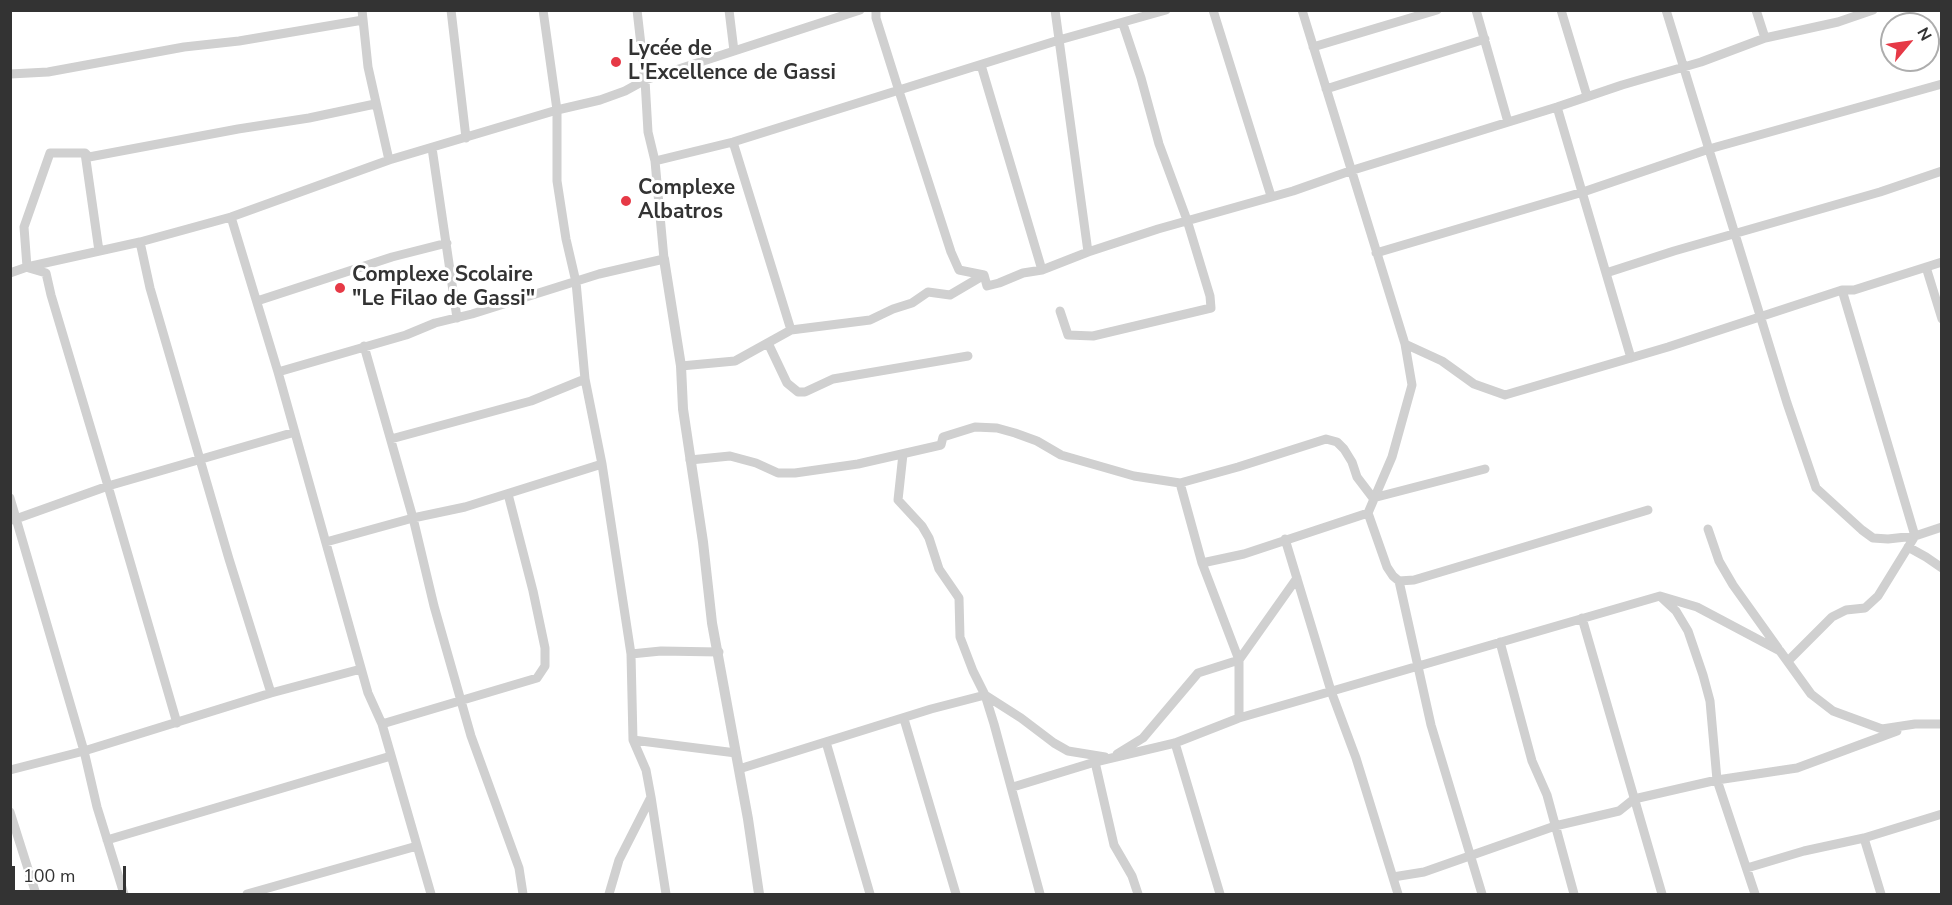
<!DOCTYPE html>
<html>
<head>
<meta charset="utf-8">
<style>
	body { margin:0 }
	#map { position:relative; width:1952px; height:905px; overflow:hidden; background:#fff; font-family:"Nunito Sans",sans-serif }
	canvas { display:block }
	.frame { position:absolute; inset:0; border:12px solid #333; pointer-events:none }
	.north { position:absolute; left:1880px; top:12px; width:60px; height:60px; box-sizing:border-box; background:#fff; border:2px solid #adadad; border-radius:50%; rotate:61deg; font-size:16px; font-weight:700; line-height:24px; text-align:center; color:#333 }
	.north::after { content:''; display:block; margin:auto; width:21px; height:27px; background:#e63946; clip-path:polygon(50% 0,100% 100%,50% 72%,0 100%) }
	.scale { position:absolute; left:12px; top:866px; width:114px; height:27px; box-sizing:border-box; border:3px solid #333; border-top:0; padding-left:8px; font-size:18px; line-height:21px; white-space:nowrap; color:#333; -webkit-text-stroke:4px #fff; paint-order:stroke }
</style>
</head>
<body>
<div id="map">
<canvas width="1952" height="905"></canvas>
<div class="frame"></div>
<div class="north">N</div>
<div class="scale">100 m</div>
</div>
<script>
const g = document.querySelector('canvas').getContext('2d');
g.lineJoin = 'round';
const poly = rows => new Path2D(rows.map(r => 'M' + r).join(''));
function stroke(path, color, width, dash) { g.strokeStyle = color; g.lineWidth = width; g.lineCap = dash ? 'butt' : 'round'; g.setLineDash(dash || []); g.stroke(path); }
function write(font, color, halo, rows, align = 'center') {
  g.font = font + ' "Nunito Sans",sans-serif'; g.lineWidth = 6; g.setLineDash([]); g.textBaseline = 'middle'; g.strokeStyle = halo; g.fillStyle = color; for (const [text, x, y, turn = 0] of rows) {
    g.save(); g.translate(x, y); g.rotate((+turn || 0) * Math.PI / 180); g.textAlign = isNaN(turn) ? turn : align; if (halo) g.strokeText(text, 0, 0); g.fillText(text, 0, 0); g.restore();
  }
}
const minor = poly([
	[362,10,368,67,389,160],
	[451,10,466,138],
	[543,10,557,110,557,181,566,239,576,282,585,379,602,464,631,654,633,740,646,770,651,797,619,860,609,894],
	[729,10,734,51],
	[876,10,876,18,899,91,951,252,959,270,984,275,987,286,999,283,1023,273,1042,270,1088,252,1158,229,1293,191,1350,171,1557,107,1622,85,1701,62,1765,38,1838,22,1873,10],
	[1055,10,1088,252],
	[1213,10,1271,196],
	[1302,10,1405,344,1412,385,1392,457,1368,513,1387,567,1393,576,1399,581,1431,725,1482,894],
	[1476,10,1508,122],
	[1561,10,1587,96],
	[1666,10,1787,403,1816,488,1862,530,1873,538,1888,539,1915,536,1942,527],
	[1756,10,1765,38],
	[1313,47,1437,10],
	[981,65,1042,270],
	[10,74,48,72,184,47,239,41,363,20],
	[1326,89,1485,39],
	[1557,107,1631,358],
	[733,142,791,330],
	[432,148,457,318],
	[85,153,99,251],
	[655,161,733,142,1059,40,1166,10],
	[231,217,278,372,368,693,382,724,431,894],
	[140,242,150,288,229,559,271,693],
	[1376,253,1583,192,1709,149,1942,84],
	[27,267,24,227,50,153,85,153,89,157,238,129,309,118,375,104],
	[1926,267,1942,319],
	[29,268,46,273,51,295,108,486,177,723],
	[10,273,27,267,140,242,231,217,389,160,557,110,600,100,625,91,645,80,860,10],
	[1606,273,1674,251,1880,192,1942,171],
	[257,301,392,257,447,243],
	[1060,311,1068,335,1093,336,1211,308,1210,296,1187,220,1159,144,1141,78,1123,24],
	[768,343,787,383,798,392,805,392,833,379,968,356],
	[1405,344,1442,361,1474,384,1505,395,1668,347,1842,290,1854,290,1942,262],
	[364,346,413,518,434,606,471,736,519,868,523,894],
	[681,366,735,361,791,330,870,320,893,309,912,303,928,292,950,295,984,275],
	[278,372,406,335,435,323,472,314,599,274,664,259,655,161,648,132,645,80,637,10],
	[391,439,531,401,585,379],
	[903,454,898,500,922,526,929,538,939,569,959,598,960,637,973,671,985,695,994,724,1040,894],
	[690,460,730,456,756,463,778,473,795,473,858,464,941,445,943,437,975,427,997,428,1015,433,1037,441,1061,455,1134,476,1180,483,1238,467,1326,439,1337,442,1344,449,1352,462,1357,477,1373,498],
	[1180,483,1202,563,1239,660,1239,718],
	[10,498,84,751,97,807,124,894],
	[1373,498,1485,469],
	[13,520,108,486,295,432],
	[1708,529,1719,561,1733,585,1778,648],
	[1285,539,1331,691,1356,758,1398,894],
	[326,542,413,518,465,507,602,464],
	[1908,547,1926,557,1942,568],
	[1202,563,1244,554,1368,513],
	[1399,581,1414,580,1648,510],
	[1662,598,1676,611,1688,631,1703,675,1710,701,1717,780,1755,894],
	[1582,618,1662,894],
	[1500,642,1532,761,1547,795,1574,894],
	[631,654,661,651,719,652],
	[1788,661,1832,617,1846,610,1865,608,1878,596,1915,536,1842,290],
	[904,719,956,894],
	[382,724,537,678,545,666,545,648,533,591,508,494],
	[633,740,736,753],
	[826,742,870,894],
	[1175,743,1220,894],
	[1117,754,1143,738,1198,673,1239,660,1297,578],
	[1095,762,1114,845,1132,876,1138,894],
	[739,769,931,709,985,695,1021,718,1054,743,1068,751,1105,757],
	[10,770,84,751,271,693,361,669],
	[1013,787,1095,762,1175,743,1239,718,1660,596,1697,607,1780,651,1811,694,1833,711,1882,729,1915,724,1942,724],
	[651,797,666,894],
	[10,812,36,894],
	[1864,838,1881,894],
	[107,840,391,756],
	[1747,868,1804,851,1864,838,1942,814],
	[1393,877,1424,872,1555,826,1619,811,1634,799,1717,780,1797,768,1897,731],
	[247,894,417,846]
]);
const tertiary = poly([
	[664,259,681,366,683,409,703,542,712,623,748,819,759,894]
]);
const markers = [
	[616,62,6,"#e63946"],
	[626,201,6,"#e63946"],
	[340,288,6,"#e63946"]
];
const poiNames = [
	["Lycée de",628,50],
	["L'Excellence de Gassi",628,74],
	["Complexe",638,189],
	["Albatros",638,213],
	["Complexe Scolaire",352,276],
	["\"Le Filao de Gassi\"",352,300]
];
stroke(minor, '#d0d0d0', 9);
stroke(tertiary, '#d0d0d0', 10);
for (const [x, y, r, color] of markers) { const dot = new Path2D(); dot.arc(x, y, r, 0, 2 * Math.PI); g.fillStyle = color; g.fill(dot); stroke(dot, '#fff', 2); }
write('bold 21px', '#333', '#fff', poiNames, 'left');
</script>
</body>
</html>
